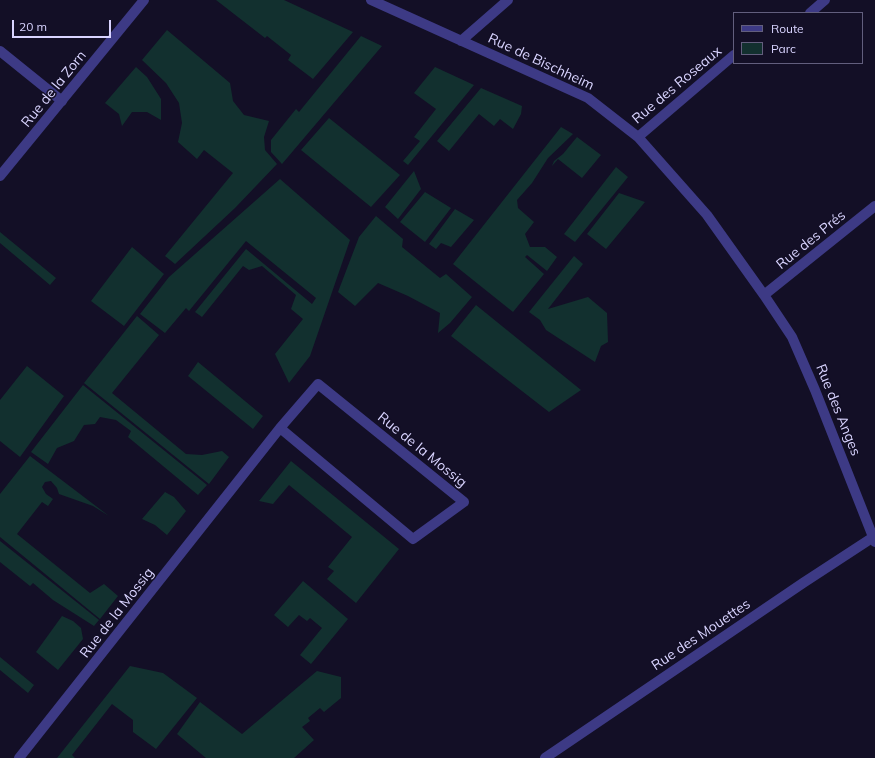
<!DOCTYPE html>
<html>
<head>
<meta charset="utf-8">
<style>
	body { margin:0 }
	#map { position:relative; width:875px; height:758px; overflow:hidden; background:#130f26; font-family:Mulish,sans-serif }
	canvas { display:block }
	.legend { position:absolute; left:733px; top:12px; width:130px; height:52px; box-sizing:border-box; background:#130f26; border:1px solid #625e7d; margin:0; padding:5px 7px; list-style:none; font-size:12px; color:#d9d4ff }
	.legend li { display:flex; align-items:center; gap:8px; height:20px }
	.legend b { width:20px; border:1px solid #625e7d }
	.scale { position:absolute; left:12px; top:20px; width:99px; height:18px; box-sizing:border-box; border:2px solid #d9d4ff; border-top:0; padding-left:5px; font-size:12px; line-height:14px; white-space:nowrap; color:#d9d4ff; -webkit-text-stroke:3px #130f26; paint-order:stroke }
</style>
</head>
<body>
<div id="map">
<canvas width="875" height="758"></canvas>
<ul class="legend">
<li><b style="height:5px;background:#3d3a85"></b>Route</li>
<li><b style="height:11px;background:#12302f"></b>Parc</li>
</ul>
<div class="scale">20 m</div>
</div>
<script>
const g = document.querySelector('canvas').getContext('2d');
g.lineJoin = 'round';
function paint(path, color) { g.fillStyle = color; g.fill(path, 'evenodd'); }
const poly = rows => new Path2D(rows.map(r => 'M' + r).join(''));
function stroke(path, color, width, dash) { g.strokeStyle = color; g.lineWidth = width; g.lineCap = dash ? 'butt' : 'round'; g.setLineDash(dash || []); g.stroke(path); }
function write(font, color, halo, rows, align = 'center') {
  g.font = font + ' Mulish,sans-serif'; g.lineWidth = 3; g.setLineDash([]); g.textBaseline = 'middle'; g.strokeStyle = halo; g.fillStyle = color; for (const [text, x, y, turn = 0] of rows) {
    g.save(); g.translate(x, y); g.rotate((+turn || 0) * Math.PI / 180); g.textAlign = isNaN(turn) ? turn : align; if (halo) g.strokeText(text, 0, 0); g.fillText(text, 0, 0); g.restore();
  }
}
const green = poly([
	[216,0,284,0,353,32,313,79,288,60,291,55,267,36,265,38],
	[167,30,230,83,233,101,244,115,269,121,264,137,265,150,277,164,235,208,175,264,165,256,233,173,204,150,197,159,178,142,182,123,179,103,166,83,142,60],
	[361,36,382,46,282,164,271,152,271,140,296,109,299,112],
	[136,67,147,77,161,99,161,120,147,112,132,112,122,126,119,114,105,103],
	[435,67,474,85,408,165,403,161,420,141,414,137,436,109,414,93],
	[481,88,522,106,521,114,513,129,500,119,494,126,479,114,449,151,437,141],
	[329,118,400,175,371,207,301,150],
	[561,127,573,134,548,158,532,183,517,200,518,208,534,222,525,234,530,247,545,247,557,257,547,271,527,255,525,257,544,274,513,312,453,264],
	[577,137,601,155,582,178,558,159,552,166,554,161,563,154],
	[616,167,628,177,575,242,564,234],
	[414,171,421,189,398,219,385,207],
	[280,179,350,240,310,356,289,383,275,354,303,319,291,309,296,295,262,266,249,270,243,266,202,317,195,312,246,249,312,304,316,298,246,241,189,311,186,308,165,333,140,314,169,277],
	[425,192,451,208,425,242,400,222],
	[619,193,645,202,606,249,587,234],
	[455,209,474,220,451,247,441,243,436,249,429,244],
	[376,216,403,239,402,247,440,278,446,274,472,297,450,323,438,333,440,313,408,296,378,283,355,306,338,292,359,237],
	[0,232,56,278,50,285,0,243],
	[132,247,164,274,124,326,91,301],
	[574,256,583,264,548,309,588,297,607,313,608,342,601,346,595,362,546,330,540,320,529,312],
	[476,305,581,390,549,412,451,336],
	[137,316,159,335,112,393,186,454,202,455,222,451,229,457,209,484,84,383],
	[198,362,263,416,253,429,188,376],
	[27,366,64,396,20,457,0,441,0,400],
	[83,385,207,485,198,495,128,437,131,431,116,420,100,417,95,424,84,425,74,441,57,448,48,464,31,452],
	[30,456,109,516,93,506,59,494,57,488,51,481,45,482,42,487,46,494,53,499,48,506,42,502,17,534,90,593,104,584,118,596,100,619,0,537,0,494],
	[291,461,399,549,356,603,327,579,334,571,328,567,352,537,289,485,273,504,259,501],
	[165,492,174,497,186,511,167,535,155,525,142,519],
	[0,541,99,620,94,626,53,600,33,583,30,586,0,562],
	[303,581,348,619,311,664,300,655,322,628,310,618,307,621,299,615,288,627,274,615],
	[62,616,73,621,81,628,83,639,58,670,36,652],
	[0,657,34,685,28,693,0,670],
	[130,666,163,673,197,698,156,749,133,732,133,720,112,704,72,755,75,758,57,758],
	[317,671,341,677,341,698,324,712,320,708,308,718,310,721,302,727,314,740,294,758,206,758,177,734,200,702,242,734]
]);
const service = poly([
	[0,51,62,101]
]);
const minor = poly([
	[371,0,588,98,638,137,707,215,764,295,792,337,815,390,875,542],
	[810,13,825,0],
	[461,41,508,0],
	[638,137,734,55],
	[0,176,144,0],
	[764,295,875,206],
	[19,758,280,428,318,384,464,502,413,539,280,428],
	[545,758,803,583,875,536]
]);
const streetNames = [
	["Rue de Bischheim",541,62,25],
	["Rue des Roseaux",677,85,-40],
	["Rue de la Zorn",54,89,-51],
	["Rue des Prés",811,240,-39],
	["Rue des Anges",838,410,68],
	["Rue de la Mossig",422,450,39],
	["Rue de la Mossig",117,613,-52],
	["Rue des Mouettes",701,635,-34]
];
paint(green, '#12302f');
stroke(service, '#3d3a85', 10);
stroke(minor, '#3d3a85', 10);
write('14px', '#d9d4ff', '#130f26', streetNames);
</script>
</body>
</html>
